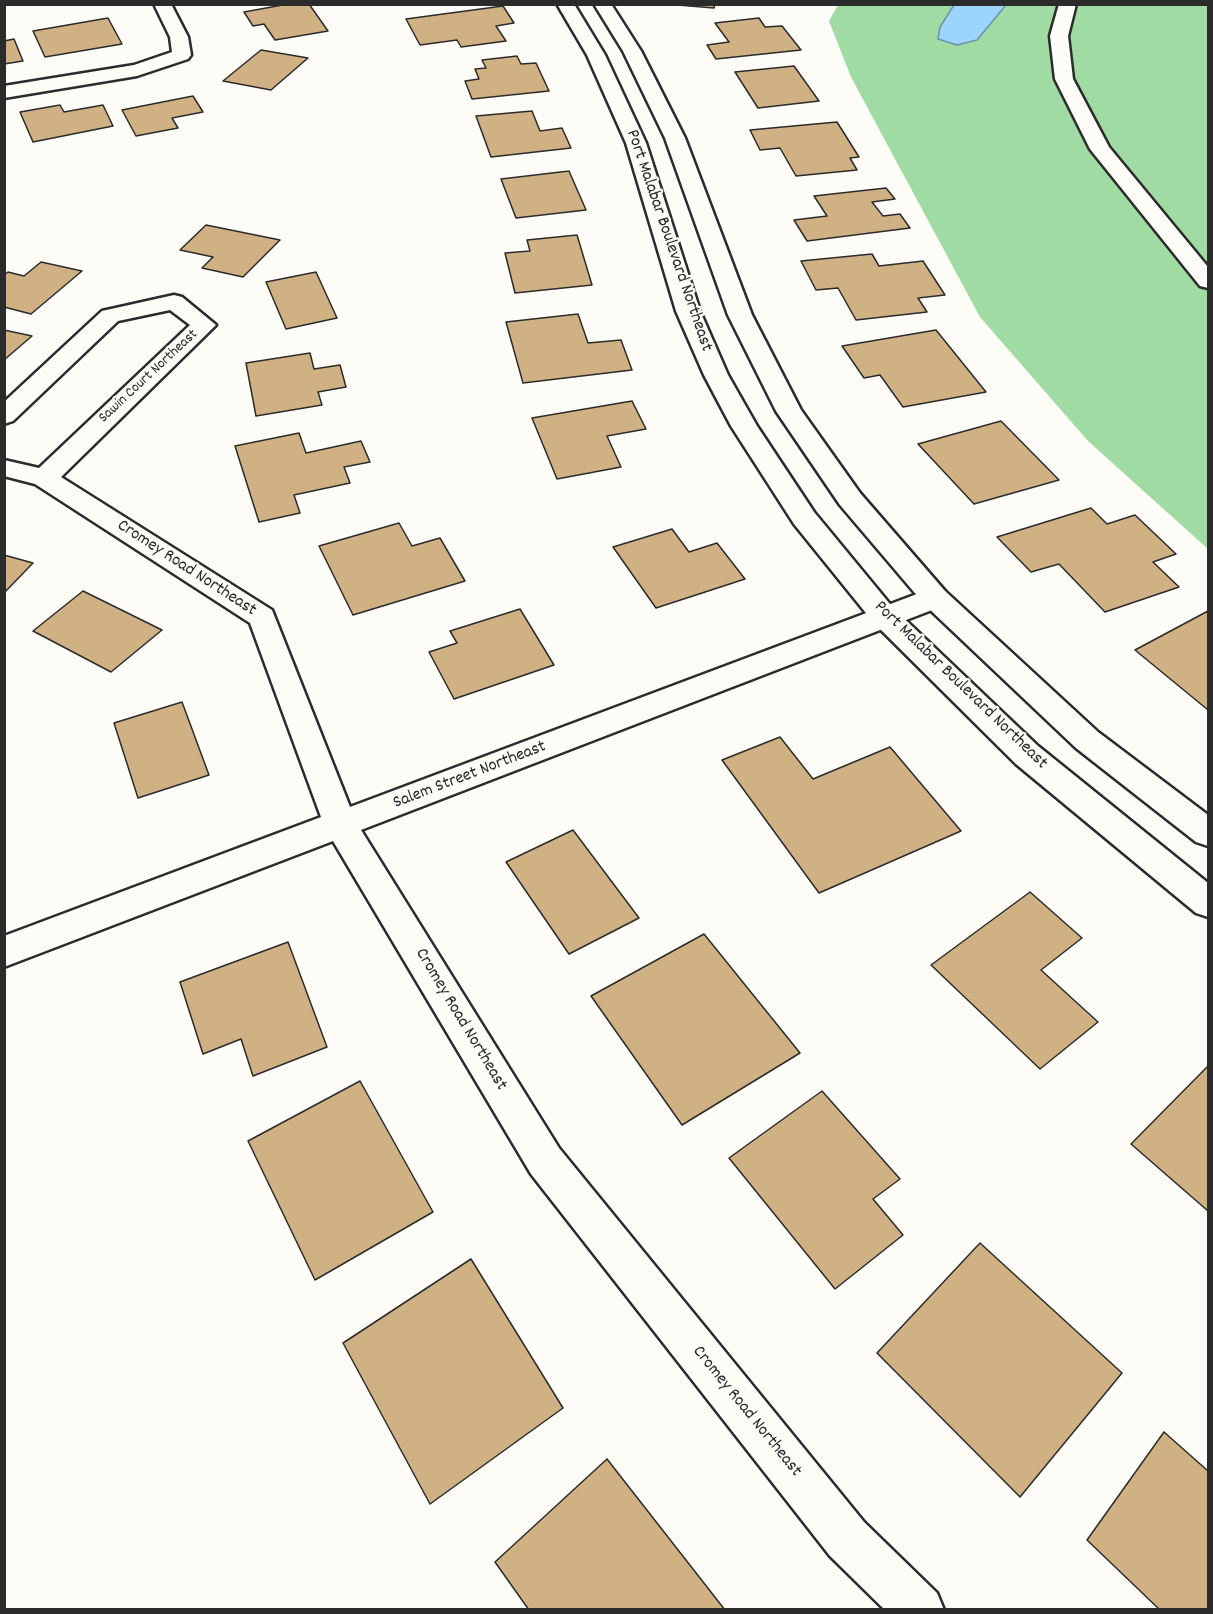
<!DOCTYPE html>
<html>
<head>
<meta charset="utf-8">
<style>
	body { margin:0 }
	#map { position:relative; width:1213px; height:1614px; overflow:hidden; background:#fdfcf7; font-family:Dekko,sans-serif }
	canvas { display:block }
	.frame { position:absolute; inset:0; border:6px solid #2b2b2b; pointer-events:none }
</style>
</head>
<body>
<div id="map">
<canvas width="1213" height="1614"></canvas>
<div class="frame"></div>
</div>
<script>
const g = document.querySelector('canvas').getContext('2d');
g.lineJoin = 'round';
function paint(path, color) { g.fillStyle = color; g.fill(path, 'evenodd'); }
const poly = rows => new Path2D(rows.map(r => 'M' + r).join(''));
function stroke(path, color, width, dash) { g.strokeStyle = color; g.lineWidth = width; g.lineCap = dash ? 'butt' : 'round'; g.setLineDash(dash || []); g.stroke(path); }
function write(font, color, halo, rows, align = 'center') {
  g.font = font + ' Dekko,sans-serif'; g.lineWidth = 4.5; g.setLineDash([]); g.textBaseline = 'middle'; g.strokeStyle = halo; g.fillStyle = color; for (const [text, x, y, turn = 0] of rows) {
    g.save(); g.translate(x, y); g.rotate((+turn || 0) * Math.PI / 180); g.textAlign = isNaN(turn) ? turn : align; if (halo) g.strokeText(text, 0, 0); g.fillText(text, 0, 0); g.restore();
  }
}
const green = poly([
	[838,5,954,5,940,27,1004,9,1006,5,1208,5,1208,549,1088,441,980,317,851,77,829,21]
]);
const water = poly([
	[954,5,954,4,1006,5,977,40,957,45,938,39,940,27,954,5]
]);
const building = poly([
	[288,4,309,4,328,31,275,40,264,24,253,26,244,12,288,4],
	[665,4,715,4,714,8,665,4],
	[503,6,514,23,496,26,506,41,461,47,457,40,420,45,406,19,503,6],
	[108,18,122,44,45,57,33,31,108,18],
	[759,18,765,27,782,26,801,50,716,59,707,45,729,42,715,23,759,18],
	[14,39,23,61,4,64,4,41,14,39],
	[261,50,308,58,271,90,223,81,261,50],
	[517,56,521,64,536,63,549,91,472,99,465,81,479,79,475,69,486,68,482,60,517,56],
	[794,66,819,101,758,108,735,72,794,66],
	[193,96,203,112,172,118,178,128,136,136,122,110,193,96],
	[60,105,64,112,103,105,113,126,33,142,20,112,60,105],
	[532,111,540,131,562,128,571,148,491,157,476,116,532,111],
	[837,122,859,157,850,158,857,170,796,176,780,148,760,150,750,130,837,122],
	[569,171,586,210,516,218,501,179,569,171],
	[886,188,895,199,872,202,883,216,900,214,910,228,807,241,794,220,827,216,814,196,886,188],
	[206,225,280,240,243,277,202,268,213,257,180,250,206,225],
	[577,235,592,285,515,293,505,253,530,251,527,240,577,235],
	[872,254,879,266,923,261,945,295,918,298,927,312,856,320,838,288,816,290,801,261,872,254],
	[41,262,82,271,31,314,4,307,4,275,8,272,24,276,41,262],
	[316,272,337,318,286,329,266,282,316,272],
	[578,314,588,343,621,340,632,370,523,383,506,322,578,314],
	[4,330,32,336,4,360,4,330],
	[936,330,986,392,903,407,880,375,864,378,842,346,936,330],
	[310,353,314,369,340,365,346,387,318,392,322,405,256,416,246,363,310,353],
	[632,401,646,429,607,436,621,467,557,479,532,418,632,401],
	[1001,421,1059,480,974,504,918,444,1001,421],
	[299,433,306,453,361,441,370,462,344,467,350,483,294,495,300,513,259,522,235,446,299,433],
	[1091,508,1107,524,1135,515,1176,554,1153,562,1179,587,1105,612,1059,564,1031,572,997,537,1091,508],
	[399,523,412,546,440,538,465,581,353,615,319,546,399,523],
	[672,529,689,552,717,543,745,579,656,608,613,547,672,529],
	[4,555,33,563,4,593,4,555],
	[83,591,162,630,111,672,33,631,83,591],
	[520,609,554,665,454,699,429,652,457,643,450,631,520,609],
	[1208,611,1208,710,1135,650,1208,611],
	[182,702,209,775,138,798,114,723,182,702],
	[780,737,813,779,890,747,961,831,819,893,722,760,780,737],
	[573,830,639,918,569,954,506,862,573,830],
	[1030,892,1082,938,1041,970,1098,1022,1040,1069,931,965,1030,892],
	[704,934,800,1053,682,1125,591,996,704,934],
	[288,942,327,1047,253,1076,241,1039,203,1054,180,982,288,942],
	[1208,1066,1208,1211,1131,1144,1208,1066],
	[360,1081,433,1212,315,1280,248,1141,360,1081],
	[822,1091,900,1179,873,1199,903,1235,835,1289,729,1158,822,1091],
	[980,1243,1122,1373,1020,1497,877,1353,980,1243],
	[471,1259,563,1408,430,1504,343,1343,471,1259],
	[1164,1432,1208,1471,1208,1610,1160,1610,1087,1540,1164,1432],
	[607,1459,725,1610,529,1610,495,1562,607,1459]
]);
const minor = poly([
	[154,4,171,4,188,37,191,55,188,59,137,76,4,98,4,86,134,65,172,52,170,37,154,4],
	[1059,4,1076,4,1068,36,1073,79,1109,147,1208,267,1208,288,1200,286,1090,149,1055,79,1050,36,1059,4],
	[174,295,182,297,216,325,61,477,272,610,350,807,925,591,935,588,945,591,949,598,945,605,361,830,559,1148,864,1522,937,1593,944,1610,885,1610,830,1556,531,1174,333,841,4,967,4,936,321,817,250,623,35,484,4,476,4,460,39,468,190,325,170,310,118,321,13,421,4,424,4,402,102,311,174,295]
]);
const tertiary = poly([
	[557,4,574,4,605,55,646,143,700,311,728,375,757,426,814,512,894,609,1038,746,1208,883,1208,917,1196,913,1016,764,874,623,794,524,731,426,704,375,676,311,626,143,587,55,557,4],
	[594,4,611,4,641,51,685,138,752,315,801,410,860,493,945,591,1098,732,1208,815,1208,846,1196,842,1076,748,925,605,840,505,776,411,728,315,665,138,623,51,594,4]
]);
const farStreetnames = [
	["Sawin Court Northeast",149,377,-43]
];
const streetNames = [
	["Port Malabar Boulevard Northeast",668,241,71],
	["Cromey Road Northeast",186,569,33],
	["Port Malabar Boulevard Northeast",960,686,44],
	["Salem Street Northeast",470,776,-21],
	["Cromey Road Northeast",460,1020,59],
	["Cromey Road Northeast",746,1412,51]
];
paint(green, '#9fdba2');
paint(water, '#9cd5fc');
stroke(water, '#6f91a8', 1.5);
paint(building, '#d0b184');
stroke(building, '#2b2b2b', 1.5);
stroke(minor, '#2b2b2b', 5);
stroke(tertiary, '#2b2b2b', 5);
paint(minor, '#fdfcf7');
paint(tertiary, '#fdfcf7');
write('15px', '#2b2b2b', '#fdfcf7', farStreetnames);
write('18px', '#2b2b2b', '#fdfcf7', streetNames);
</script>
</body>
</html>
